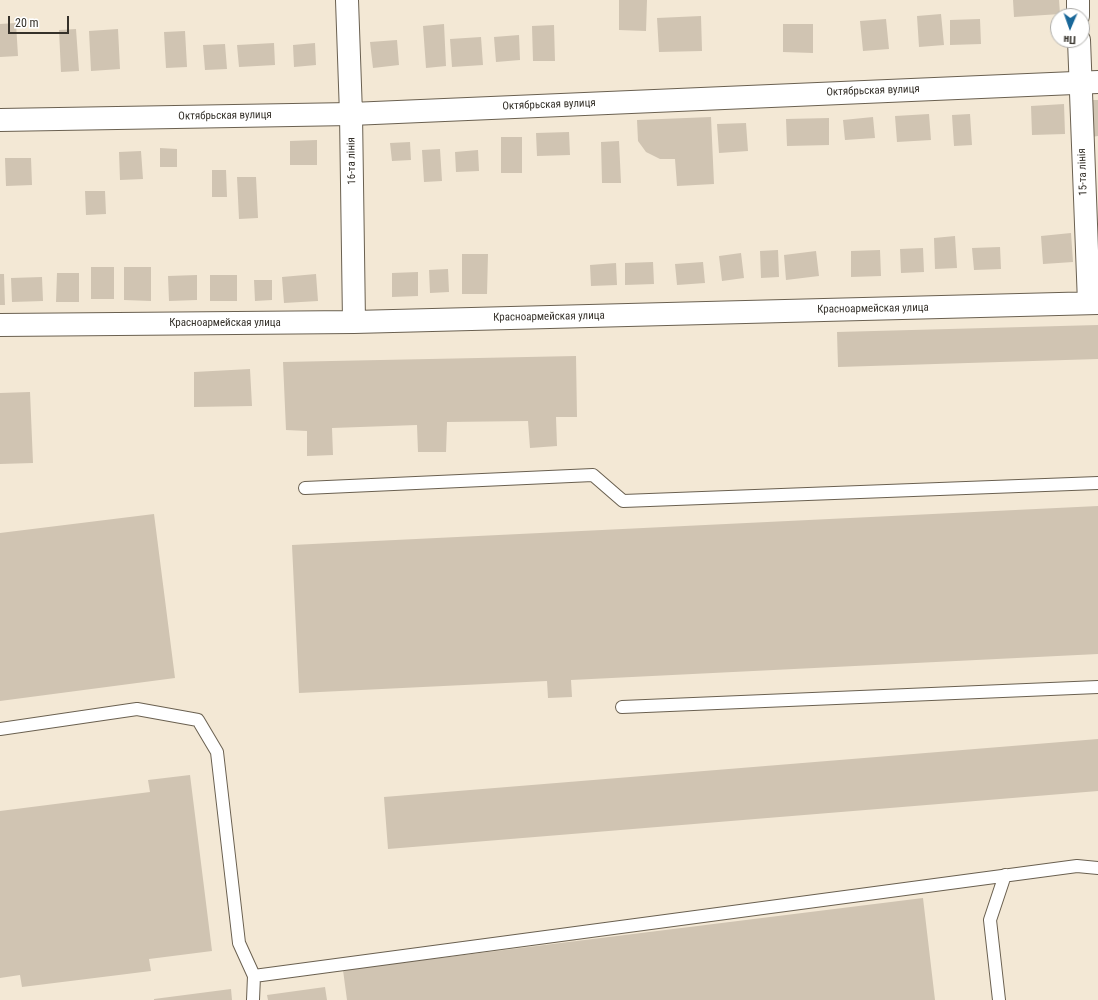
<!DOCTYPE html>
<html>
<head>
<meta charset="utf-8">
<style>
	body { margin:0 }
	#map { position:relative; width:1098px; height:1000px; overflow:hidden; background:#f3e8d5; font-family:"Roboto Condensed",sans-serif }
	canvas { display:block }
	.north { position:absolute; left:1050px; top:8px; width:40px; height:40px; box-sizing:border-box; background:#fff; border:1px solid #aeadaa; border-radius:50%; rotate:182deg; font-size:11px; font-weight:700; line-height:16px; text-align:center; color:#35312a }
	.north::after { content:''; display:block; margin:auto; width:14px; height:18px; background:#186799; clip-path:polygon(50% 0,100% 100%,50% 72%,0 100%) }
	.scale { position:absolute; left:8px; top:16px; width:61px; height:18px; box-sizing:border-box; border:2px solid #35312a; border-top:0; padding-left:5px; font-size:12px; line-height:14px; white-space:nowrap; color:#35312a; -webkit-text-stroke:3px #fff; paint-order:stroke }
</style>
</head>
<body>
<div id="map">
<canvas width="1098" height="1000"></canvas>
<div class="north">Пн</div>
<div class="scale">20 m</div>
</div>
<script>
const g = document.querySelector('canvas').getContext('2d');
g.lineJoin = 'round';
function paint(path, color) { g.fillStyle = color; g.fill(path, 'evenodd'); }
const poly = rows => new Path2D(rows.map(r => 'M' + r).join(''));
function stroke(path, color, width, dash) { g.strokeStyle = color; g.lineWidth = width; g.lineCap = dash ? 'butt' : 'round'; g.setLineDash(dash || []); g.stroke(path); }
function write(font, color, halo, rows, align = 'center') {
  g.font = font + ' "Roboto Condensed",sans-serif'; g.lineWidth = 3; g.setLineDash([]); g.textBaseline = 'middle'; g.strokeStyle = halo; g.fillStyle = color; for (const [text, x, y, turn = 0] of rows) {
    g.save(); g.translate(x, y); g.rotate((+turn || 0) * Math.PI / 180); g.textAlign = isNaN(turn) ? turn : align; if (halo) g.strokeText(text, 0, 0); g.fillText(text, 0, 0); g.restore();
  }
}
const building = poly([
	[619,0,647,0,646,31,619,30],
	[1013,0,1059,0,1060,14,1014,17],
	[941,14,944,45,919,47,917,16],
	[701,16,702,51,659,52,657,18],
	[886,19,889,49,863,51,860,21],
	[980,19,981,44,950,45,950,20],
	[16,23,18,56,0,57,0,24],
	[444,24,446,66,426,68,423,26],
	[783,24,813,24,813,53,783,52],
	[554,25,555,61,533,61,532,26],
	[76,29,79,71,61,72,59,30],
	[118,29,120,69,91,71,89,31],
	[185,31,187,67,166,68,164,32],
	[519,35,520,60,496,62,494,37],
	[481,37,483,65,452,67,450,39],
	[397,40,399,65,373,68,370,42],
	[274,43,275,65,239,67,237,45],
	[315,43,316,65,294,67,293,45],
	[225,44,227,69,205,70,203,45],
	[1090,100,1098,100,1098,136,1091,137],
	[1064,104,1065,134,1032,135,1031,106],
	[929,114,931,140,897,142,895,116],
	[970,114,972,145,954,146,952,115],
	[711,117,714,184,677,186,675,159,660,159,646,152,638,141,637,120],
	[873,117,875,138,845,140,843,120],
	[829,118,829,145,787,146,786,119],
	[746,123,748,151,719,153,717,124],
	[569,132,570,155,537,156,536,133],
	[501,137,522,137,522,173,501,173],
	[317,140,317,165,290,165,290,141],
	[619,141,621,183,602,183,601,142],
	[410,142,411,160,392,161,390,143],
	[160,148,177,149,177,167,160,167],
	[440,149,442,181,424,182,422,150],
	[478,150,479,171,456,172,455,152],
	[141,151,143,179,120,180,119,152],
	[5,158,31,158,32,185,6,186],
	[212,170,226,170,227,197,212,197],
	[237,177,256,177,258,218,239,219],
	[85,191,105,191,106,214,86,215],
	[1071,233,1073,262,1043,264,1041,236],
	[955,236,957,268,935,269,934,238],
	[1000,247,1001,269,974,270,972,248],
	[923,248,924,272,901,273,900,249],
	[778,250,779,277,761,278,760,251],
	[880,250,881,276,851,277,851,251],
	[816,251,819,276,786,280,784,255],
	[741,253,744,278,722,281,719,256],
	[462,254,488,254,487,294,462,294],
	[653,262,654,284,625,285,625,263],
	[703,262,705,283,677,285,675,264],
	[616,263,617,285,591,286,590,265],
	[91,267,114,267,114,299,91,299],
	[124,267,151,267,151,301,124,300],
	[448,269,449,292,430,293,429,270],
	[418,272,418,296,392,297,392,273],
	[57,273,79,273,79,302,56,302],
	[0,274,4,274,5,305,0,305],
	[316,274,318,301,284,303,282,277],
	[197,275,197,300,169,301,168,276],
	[210,275,237,275,237,301,210,301],
	[42,277,43,301,12,302,11,278],
	[254,280,272,280,272,300,255,301],
	[1098,325,1098,359,838,367,837,332],
	[576,356,577,417,556,417,557,446,530,448,528,421,447,422,446,452,418,452,417,425,332,428,333,455,307,456,307,431,286,430,283,362],
	[250,369,252,406,194,407,194,372],
	[30,392,33,463,0,464,0,393],
	[1098,506,1098,654,571,680,572,697,548,698,547,681,299,693,292,545],
	[154,514,175,678,0,701,0,533],
	[1098,739,1098,791,388,849,384,797],
	[190,775,212,951,149,959,151,971,22,987,20,975,0,978,0,811,150,792,148,780],
	[923,898,935,1000,347,1000,343,970],
	[325,987,327,1000,268,1000,267,995],
	[231,989,232,1000,154,1000,154,999]
]);
const service = poly([
	[305,488,593,475,623,501,1098,483],
	[622,707,1098,687],
	[0,729,137,709,198,720,217,752,239,943,254,976,253,1000],
	[254,976,1077,866,1098,868],
	[999,1000,990,920,1005,875]
]);
const minor = poly([
	[1078,0,1078,16],
	[1079,40,1089,303],
	[351,114,354,322],
	[0,325,354,322,1098,303]
]);
const tertiary = poly([
	[0,120,351,114]
]);
const secondary = poly([
	[347,0,351,114,1098,82]
]);
const streetNames = [
	["Октябрьская вулиця",873,91,-2],
	["Октябрьская вулиця",549,105,-2],
	["Октябрьская вулиця",225,116,-1],
	["16-та лінія",352,161,-91],
	["15-та лінія",1083,172,-92],
	["Красноармейская улица",873,309,-1],
	["Красноармейская улица",549,317,-1],
	["Красноармейская улица",225,323]
];
paint(building, '#d0c4b2');
stroke(service, '#6a6050', 14);
stroke(minor, '#6a6050', 24);
stroke(tertiary, '#6a6050', 24);
stroke(secondary, '#6a6050', 24);
stroke(service, '#fff', 12);
stroke(minor, '#fff', 22);
stroke(tertiary, '#fff', 22);
stroke(secondary, '#fff', 22);
write('11px', '#35312a', '#fff', streetNames);
</script>
</body>
</html>
